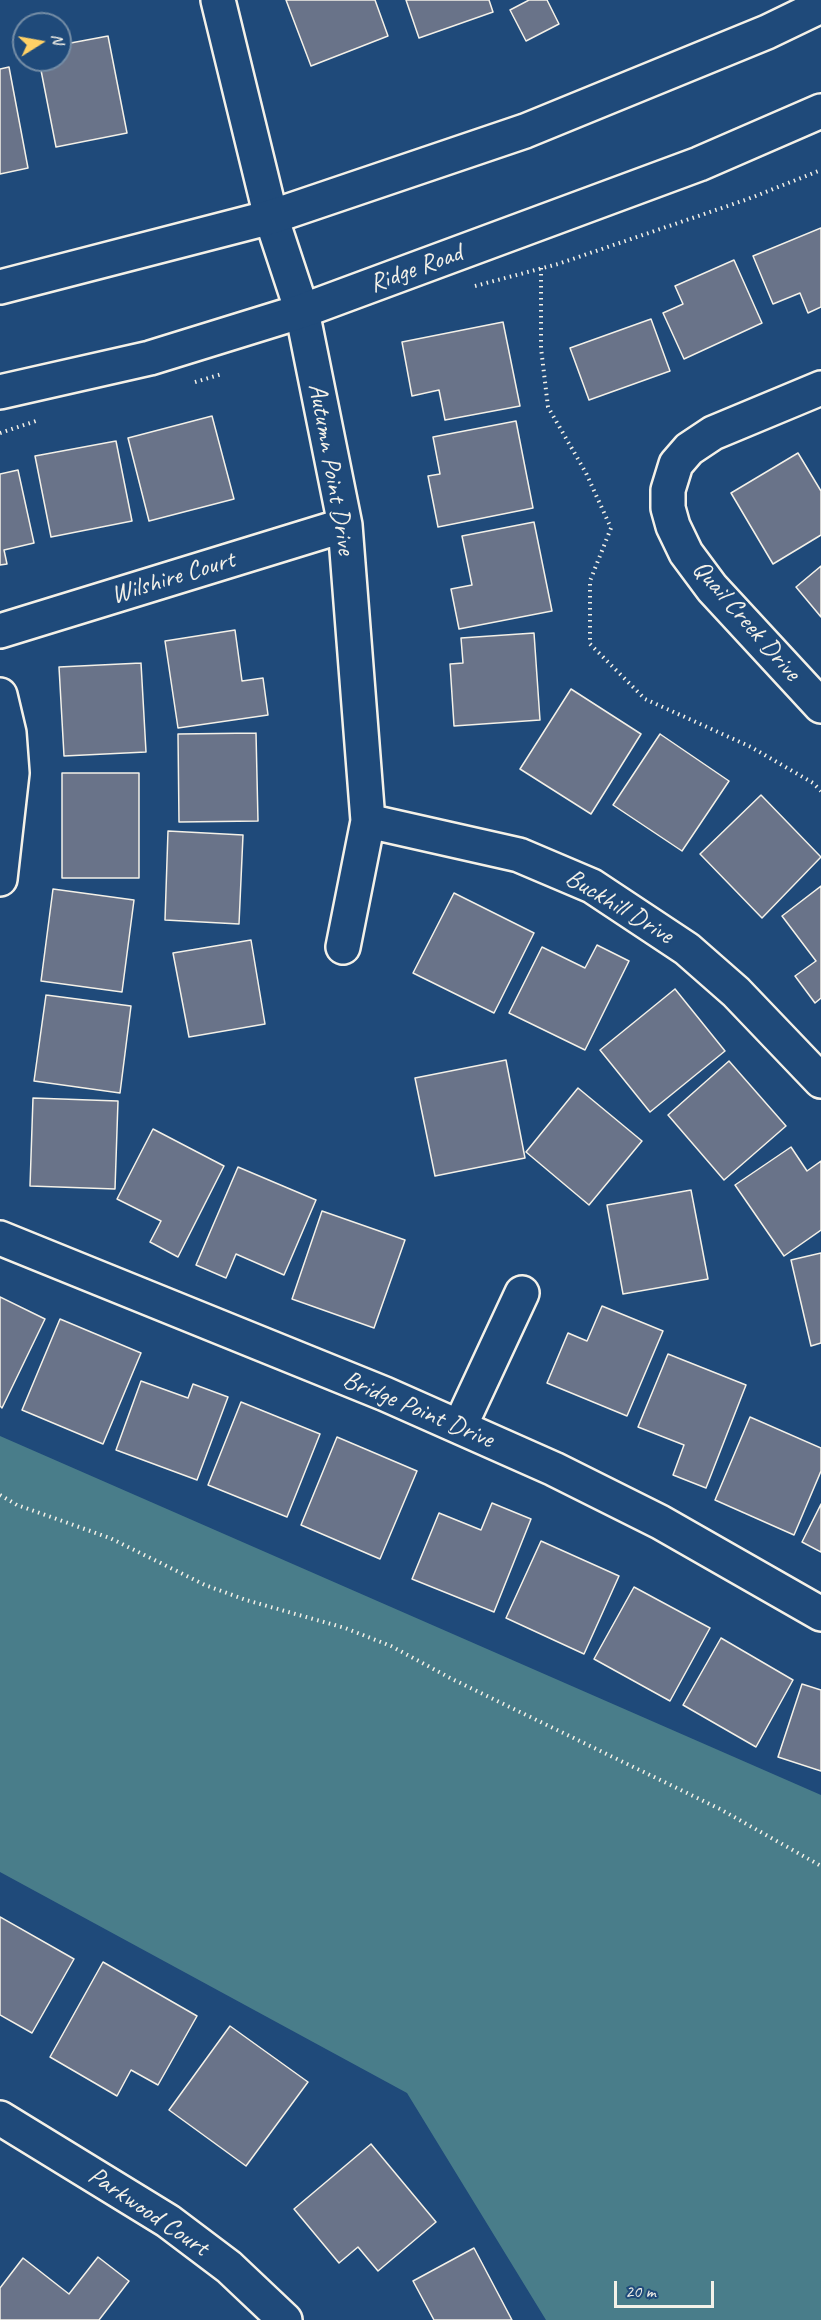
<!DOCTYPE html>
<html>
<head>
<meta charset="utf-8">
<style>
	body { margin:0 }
	#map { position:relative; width:821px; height:2320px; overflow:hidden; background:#1f4a7a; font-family:Caveat,sans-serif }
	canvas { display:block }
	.north { position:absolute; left:12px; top:12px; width:60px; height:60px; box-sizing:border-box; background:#1f4a7a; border:2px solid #748da6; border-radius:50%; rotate:79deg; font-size:16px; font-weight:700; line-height:24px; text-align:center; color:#f4f1e8 }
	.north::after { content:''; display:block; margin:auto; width:21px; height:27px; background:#ffd166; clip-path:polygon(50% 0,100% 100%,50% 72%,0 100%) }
	.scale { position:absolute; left:614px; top:2281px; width:100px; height:27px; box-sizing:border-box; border:3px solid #f4f1e8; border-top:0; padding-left:8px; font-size:18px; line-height:21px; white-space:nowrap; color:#f4f1e8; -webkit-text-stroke:4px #1f4a7a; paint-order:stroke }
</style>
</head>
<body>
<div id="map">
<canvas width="821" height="2320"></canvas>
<div class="north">N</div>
<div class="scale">20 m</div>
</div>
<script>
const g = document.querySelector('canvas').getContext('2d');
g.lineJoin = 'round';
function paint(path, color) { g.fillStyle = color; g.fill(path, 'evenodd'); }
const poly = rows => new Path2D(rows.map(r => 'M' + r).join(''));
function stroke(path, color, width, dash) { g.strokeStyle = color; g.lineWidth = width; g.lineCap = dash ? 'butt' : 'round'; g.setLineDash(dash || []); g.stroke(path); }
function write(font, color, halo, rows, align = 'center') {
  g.font = font + ' Caveat,sans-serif'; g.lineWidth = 5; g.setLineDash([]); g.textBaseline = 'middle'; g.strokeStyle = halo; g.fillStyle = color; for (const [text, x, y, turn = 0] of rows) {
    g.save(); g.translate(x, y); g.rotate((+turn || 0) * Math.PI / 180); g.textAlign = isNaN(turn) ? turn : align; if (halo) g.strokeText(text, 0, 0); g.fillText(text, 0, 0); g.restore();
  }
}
const green = poly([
	[0,1436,821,1795,821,2320,546,2320,407,2093,0,1872]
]);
const building = poly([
	[286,0,375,0,388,36,311,66,286,0],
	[406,0,489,0,493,12,419,38,406,0],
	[529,0,547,0,559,24,526,41,510,10,529,0],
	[108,36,127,133,56,147,39,60,60,60,60,45,108,36],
	[9,67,28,168,0,174,0,69,9,67],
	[821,228,821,307,808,313,800,293,773,304,753,256,821,228],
	[734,260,762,323,684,359,663,313,683,304,675,286,734,260],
	[651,319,670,371,589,400,570,348,651,319],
	[503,322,520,406,445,420,439,390,412,396,402,342,503,322],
	[212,416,234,499,149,521,128,438,212,416],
	[516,421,533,508,438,527,428,476,440,474,433,437,516,421],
	[116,441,132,521,51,537,35,456,116,441],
	[798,453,821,491,821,535,773,564,731,493,798,453],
	[18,470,34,543,4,550,7,564,0,565,0,474,18,470],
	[534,522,552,611,459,629,451,589,472,585,462,536,534,522],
	[821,566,821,617,796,587,821,566],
	[235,630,242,681,263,678,268,715,178,728,165,641,235,630],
	[534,633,540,720,454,726,450,664,463,663,461,638,534,633],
	[141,663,146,752,64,756,59,667,141,663],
	[571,689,641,734,591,814,520,769,571,689],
	[256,733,258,821,179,822,178,734,256,733],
	[660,734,729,781,682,851,613,805,660,734],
	[62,773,139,773,139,878,62,878,62,773],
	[761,795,821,857,762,918,700,854,761,795],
	[168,831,243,835,239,924,165,920,168,831],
	[821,886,821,998,815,1003,795,976,816,961,782,916,821,886],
	[53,889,134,900,122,992,41,981,53,889],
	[454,893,534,933,494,1013,413,973,454,893],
	[251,940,265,1024,189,1037,173,953,251,940],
	[597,945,629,961,585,1050,509,1013,542,947,585,968,597,945],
	[675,989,725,1051,650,1112,600,1050,675,989],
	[46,995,131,1006,120,1093,34,1081,46,995],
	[506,1060,525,1158,435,1176,415,1078,506,1060],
	[729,1061,786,1126,724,1180,668,1115,729,1061],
	[578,1088,642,1141,589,1205,526,1152,578,1088],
	[33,1098,118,1101,115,1189,30,1186,33,1098],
	[153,1129,224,1166,178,1257,150,1242,161,1221,117,1199,153,1129],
	[791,1147,807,1171,821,1161,821,1230,784,1256,735,1185,791,1147],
	[238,1167,316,1200,284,1275,236,1254,226,1278,196,1265,238,1167],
	[691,1190,708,1279,623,1294,607,1205,691,1190],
	[322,1211,405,1240,374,1328,292,1299,322,1211],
	[821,1253,821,1343,811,1346,791,1260,821,1253],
	[0,1297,45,1319,2,1408,0,1406,0,1297],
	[602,1306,663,1331,627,1416,547,1383,568,1333,587,1341,602,1306],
	[60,1319,141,1353,103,1444,22,1410,60,1319],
	[668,1354,746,1385,706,1488,673,1475,684,1445,638,1427,668,1354],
	[141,1381,188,1398,193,1384,228,1397,197,1480,116,1450,141,1381],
	[241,1402,320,1434,287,1517,208,1485,241,1402],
	[750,1417,821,1448,821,1471,794,1535,715,1500,750,1417],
	[337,1437,417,1471,380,1559,301,1525,337,1437],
	[492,1503,531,1519,494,1612,412,1579,439,1513,481,1530,492,1503],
	[821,1504,821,1552,802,1542,821,1504],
	[541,1541,619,1576,584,1654,506,1618,541,1541],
	[634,1587,710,1628,670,1701,594,1659,634,1587],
	[721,1638,793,1680,756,1747,683,1705,721,1638],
	[802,1684,821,1690,821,1771,778,1757,802,1684],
	[0,1917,74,1959,32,2033,0,2015,0,1917],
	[103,1962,197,2016,158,2085,131,2070,117,2096,50,2057,103,1962],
	[230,2026,308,2082,246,2166,169,2110,230,2026],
	[371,2144,436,2222,378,2271,358,2247,339,2263,294,2209,371,2144],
	[474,2248,512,2320,434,2320,413,2281,474,2248],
	[98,2257,129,2281,99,2320,0,2320,0,2288,23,2258,69,2294,98,2257]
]);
const path = poly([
	[541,268,541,348,548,407,586,473,611,528,590,581,590,644,645,699,751,747,813,783,821,791],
	[475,286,558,264,748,199,821,170],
	[195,382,222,374],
	[0,433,39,420],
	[0,1495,17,1505,110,1538,205,1585,246,1600,345,1628,391,1646,452,1679,720,1809,821,1866]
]);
const minor = poly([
	[218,0,271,217,302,311,345,525,368,821,343,947],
	[821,388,713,433,689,449,676,464,668,490,668,508,673,526,686,553,712,588,821,706],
	[0,631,345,525],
	[0,695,9,733,12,773,0,879],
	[368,821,519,855,592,886,687,949,736,992,821,1081],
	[0,1238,385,1394,554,1469,660,1522,821,1614],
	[460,1426,522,1293],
	[0,2118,168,2221,229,2267,285,2320]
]);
const secondary = poly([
	[0,287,271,217,525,131,767,32,821,6],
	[0,392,150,358,302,311,699,164,821,111]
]);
const streetNames = [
	["Ridge Road",416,269,-20],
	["Autumn Point Drive",331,469,80],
	["Wilshire Court",173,578,-17],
	["Quail Creek Drive",746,621,49],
	["Buckhill Drive",619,907,31],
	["Bridge Point Drive",418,1410,23],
	["Parkwood Court",148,2212,34]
];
paint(green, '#497d8a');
paint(building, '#697389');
stroke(building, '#f4f1e8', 1.5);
stroke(minor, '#f4f1e8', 38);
stroke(secondary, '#f4f1e8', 38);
stroke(path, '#f4f1e8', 4, [1.5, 4.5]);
stroke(minor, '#1f4a7a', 33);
stroke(secondary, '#1f4a7a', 33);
write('26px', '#f4f1e8', '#1f4a7a', streetNames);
</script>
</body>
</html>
